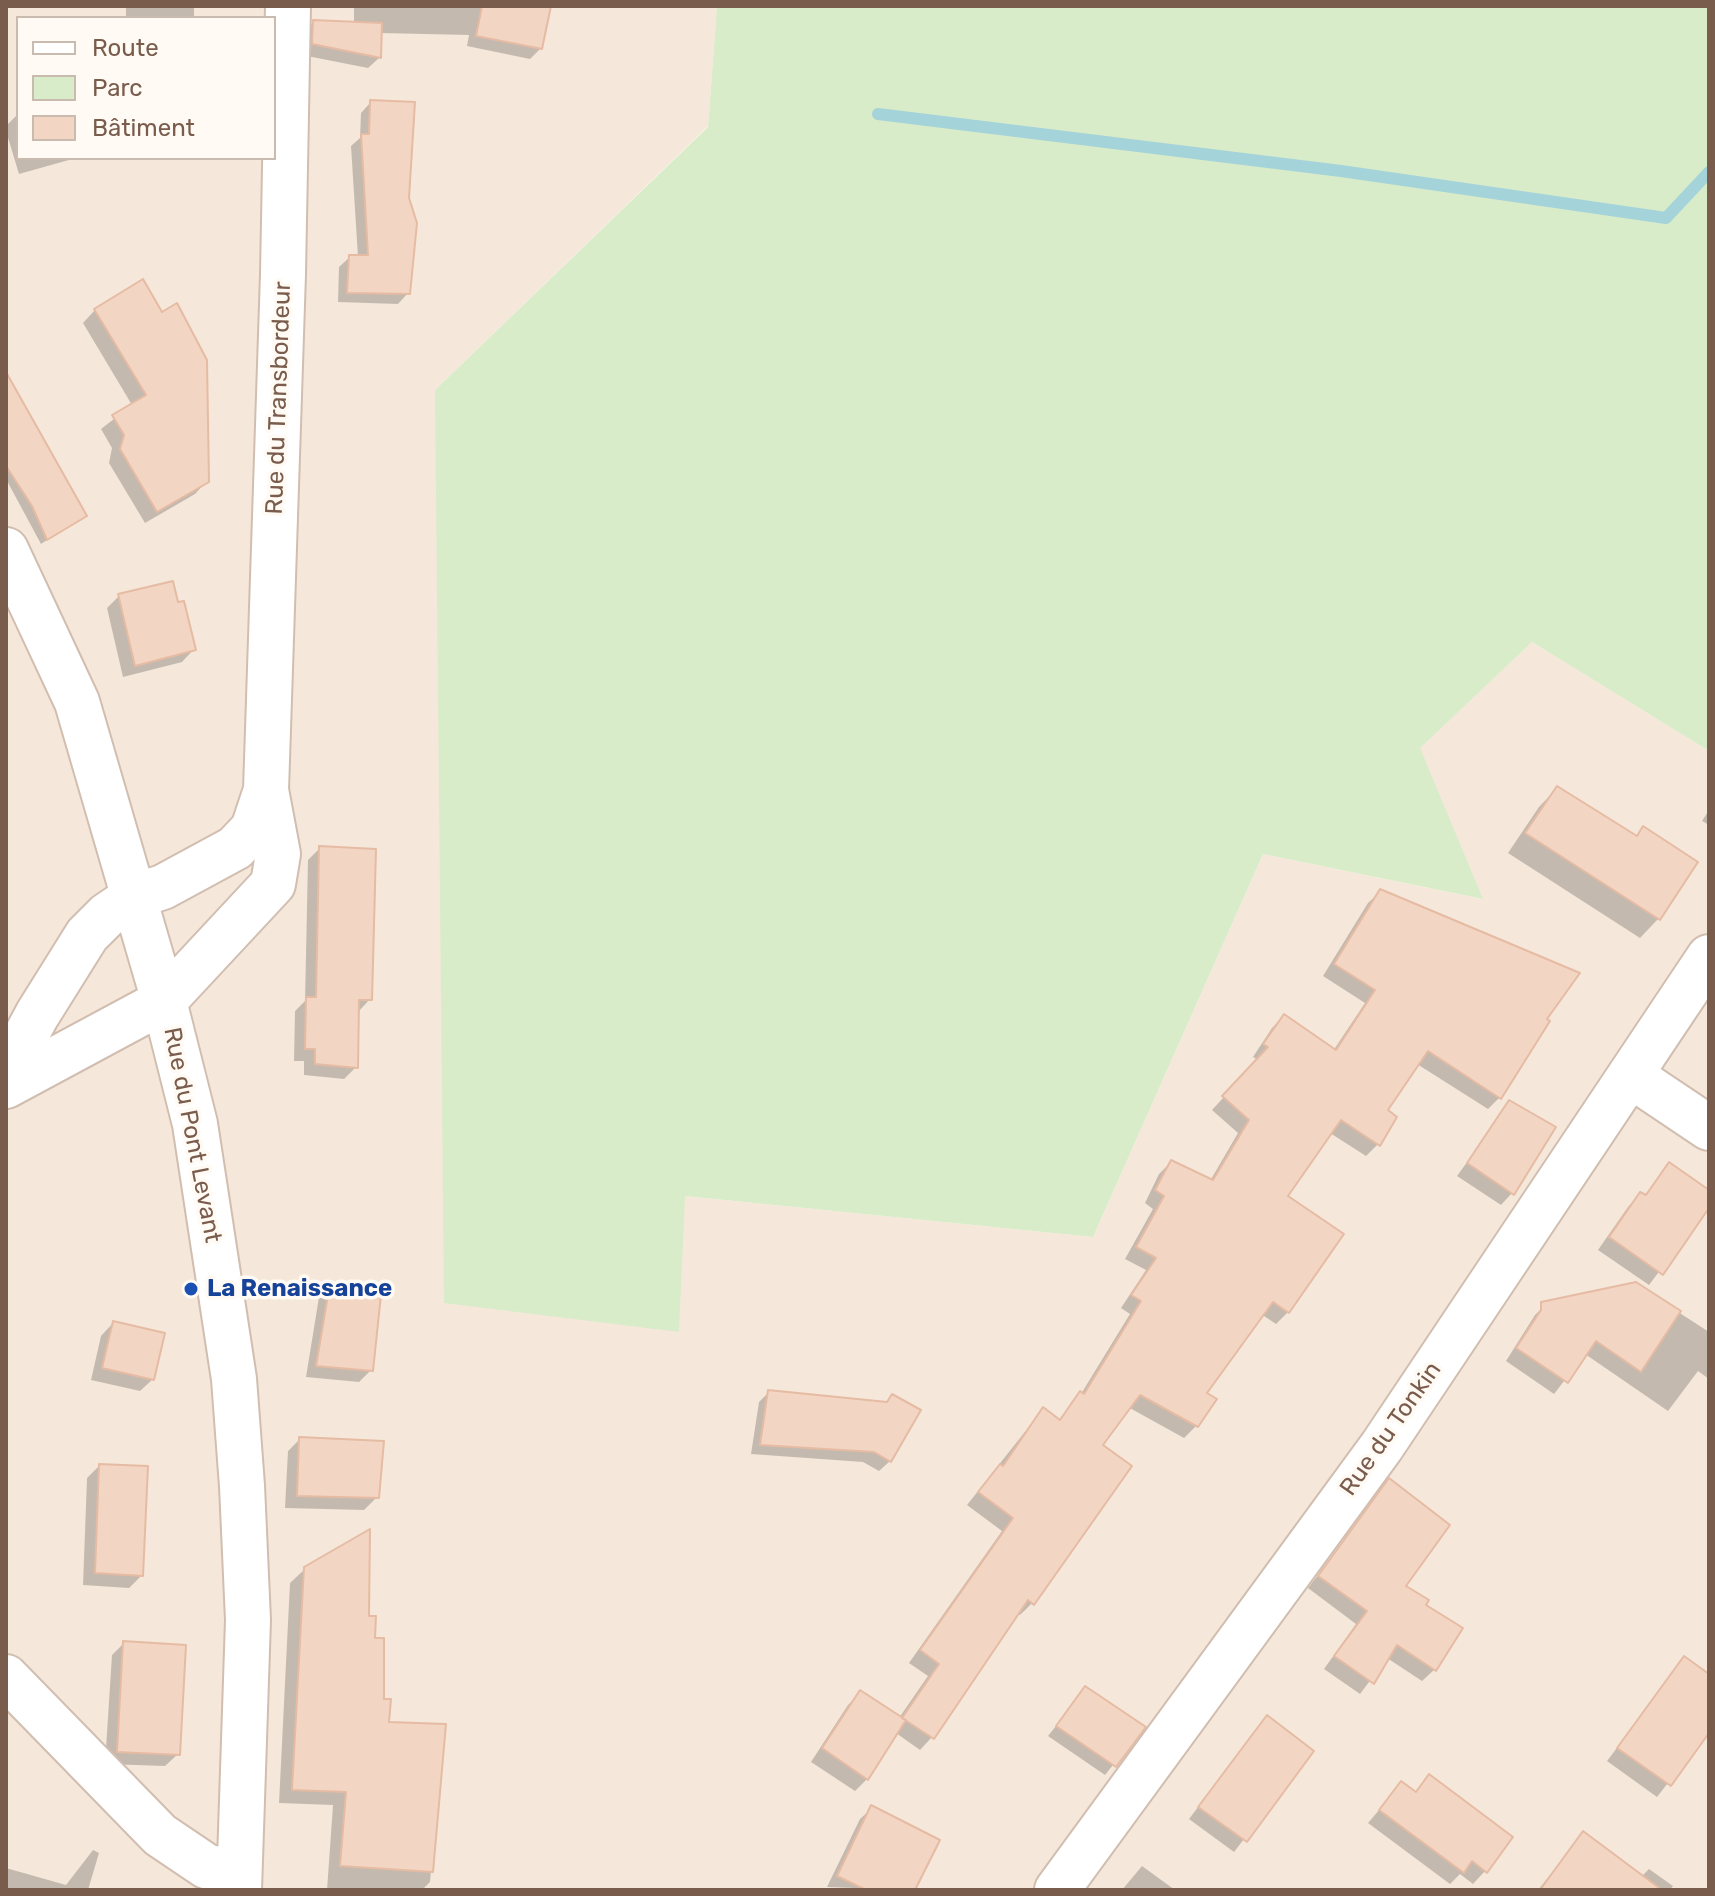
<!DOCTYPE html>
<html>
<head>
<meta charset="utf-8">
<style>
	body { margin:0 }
	#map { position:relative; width:1715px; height:1896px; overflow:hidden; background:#fdf6ec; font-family:Rubik,sans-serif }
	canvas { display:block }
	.frame { position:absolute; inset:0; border:8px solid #7a5c4d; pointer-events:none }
	.legend { position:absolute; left:16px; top:16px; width:260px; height:144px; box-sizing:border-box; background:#fffaf3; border:2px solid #cabbb1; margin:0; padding:10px 14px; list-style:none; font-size:24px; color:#7a5c4d }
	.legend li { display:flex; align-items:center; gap:16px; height:40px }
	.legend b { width:40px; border:2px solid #cabbb1 }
</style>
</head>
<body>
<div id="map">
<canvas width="1715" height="1896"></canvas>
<div class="frame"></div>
<ul class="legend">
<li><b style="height:10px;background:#fff"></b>Route</li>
<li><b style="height:22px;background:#d8ecc9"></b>Parc</li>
<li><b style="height:22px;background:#f3d5c3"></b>Bâtiment</li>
</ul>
</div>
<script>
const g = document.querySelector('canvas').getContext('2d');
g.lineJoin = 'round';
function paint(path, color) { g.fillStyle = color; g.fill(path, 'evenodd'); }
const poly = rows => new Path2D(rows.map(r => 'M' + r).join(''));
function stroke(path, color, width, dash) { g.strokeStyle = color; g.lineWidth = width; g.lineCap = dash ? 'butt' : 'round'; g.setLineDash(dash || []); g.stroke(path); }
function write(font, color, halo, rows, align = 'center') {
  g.font = font + ' Rubik,sans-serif'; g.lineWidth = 7; g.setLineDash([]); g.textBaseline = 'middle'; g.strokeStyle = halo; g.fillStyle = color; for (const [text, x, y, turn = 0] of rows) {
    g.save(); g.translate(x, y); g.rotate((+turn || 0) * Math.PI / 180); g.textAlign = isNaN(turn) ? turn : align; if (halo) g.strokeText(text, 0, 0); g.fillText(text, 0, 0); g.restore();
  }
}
const residential = poly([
	[6,6,717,6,708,126,435,390,685,1196,1093,1237,1263,854,1482,899,1419,748,1532,642,1709,751,1709,1890,6,1890],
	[18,18,274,18,274,158,18,158]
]);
const green = poly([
	[717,6,1709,6,1709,751,1532,642,1420,748,1483,899,1263,854,1093,1237,685,1196,679,1332,444,1303,435,390,708,127]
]);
const shadow = poly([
	[126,6,194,6,194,18,126,18],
	[354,6,549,6,541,48,530,59,467,46,469,35,380,33,379,58,368,68,302,55,303,33,314,22,354,24],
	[371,102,407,198,408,293,398,304,338,302,339,267,350,257,358,257,351,146,360,138,361,113],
	[17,115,18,158,76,158,19,174,6,131,6,126],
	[95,310,207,481,195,494,145,523,109,463,112,448,101,429,132,405,83,323],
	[6,463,85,515,41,544,6,479],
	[119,596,194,649,182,662,123,677,107,608],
	[1557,788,1635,837,1643,829,1695,863,1658,919,1640,938,1508,853,1539,807],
	[1709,810,1709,825,1702,821],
	[320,848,370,999,359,1011,356,1067,344,1079,304,1075,304,1061,294,1061,295,1011,305,1001,308,860],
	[1381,891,1544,1019,1500,1097,1488,1109,1417,1064,1385,1111,1378,1144,1366,1156,1330,1133,1285,1196,1288,1312,1276,1324,1261,1314,1204,1393,1196,1426,1184,1438,1128,1407,1100,1446,1032,1603,1020,1615,1017,1613,932,1737,920,1750,896,1733,867,1779,855,1791,811,1762,848,1705,860,1693,899,1718,928,1676,909,1663,1002,1531,967,1505,1043,1409,1058,1421,1081,1394,1130,1314,1121,1308,1146,1270,1125,1259,1153,1209,1145,1203,1159,1174,1171,1162,1210,1181,1238,1133,1212,1110,1258,1060,1253,1057,1272,1028,1284,1016,1333,1051,1365,1003,1323,976,1368,903],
	[1510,1103,1512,1193,1501,1205,1457,1176],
	[1669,1165,1709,1193,1709,1205,1649,1285,1598,1250,1628,1207,1640,1194,1644,1196],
	[1635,1284,1709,1332,1709,1379,1698,1371,1668,1411,1585,1354,1554,1394,1506,1361,1535,1315,1548,1302],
	[331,1285,371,1370,359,1382,306,1377,319,1297],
	[113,1323,153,1379,140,1391,91,1380,101,1336],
	[769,1392,885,1404,892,1396,890,1461,879,1471,863,1462,751,1454,759,1402],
	[300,1439,377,1497,364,1510,285,1508,288,1451],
	[99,1466,141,1576,129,1588,83,1585,87,1478],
	[1390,1481,1403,1587,1423,1605,1435,1669,1422,1681,1387,1658,1360,1694,1324,1669,1356,1624,1308,1588],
	[305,1569,367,1618,387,1723,443,1726,430,1882,422,1890,327,1890,333,1805,279,1803,290,1583],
	[124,1643,178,1754,165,1766,105,1764,112,1655],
	[1685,1658,1709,1676,1709,1730,1657,1797,1607,1761],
	[1086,1688,1143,1727,1105,1775,1048,1736],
	[1267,1717,1312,1751,1234,1852,1189,1819],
	[1429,1777,1485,1871,1473,1884,1460,1874,1450,1884,1368,1823,1402,1783,1415,1793],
	[872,1808,912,1890,827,1887,860,1819],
	[1583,1834,1641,1877,1649,1869,1673,1886,1670,1890,1538,1890],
	[93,1850,99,1853,88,1890,6,1890,6,1868,66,1885],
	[1142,1866,1175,1890,1122,1890]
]);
const stream = poly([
	[878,114,1341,171,1666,218,1709,172]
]);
const building = poly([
	[482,6,551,6,542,49,476,36,482,6],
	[313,20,382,23,381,58,312,44,313,20],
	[370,100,415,102,409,198,417,223,410,294,347,293,349,255,368,255,361,134,369,134,370,100],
	[143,279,162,312,177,303,207,360,209,482,157,512,120,449,124,435,112,415,146,395,94,309,143,279],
	[6,372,87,516,47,540,32,506,6,466,6,372],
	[173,581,178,602,184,601,196,650,135,666,118,594,173,581],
	[1557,786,1637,836,1643,826,1698,862,1660,920,1525,833,1557,786],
	[319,846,376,849,372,1000,359,1000,358,1068,315,1064,315,1049,305,1049,306,997,316,997,319,846],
	[1380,889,1580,973,1547,1019,1550,1021,1501,1099,1428,1051,1388,1110,1397,1117,1380,1146,1341,1120,1288,1196,1344,1234,1289,1313,1273,1302,1207,1393,1217,1399,1198,1427,1140,1395,1103,1445,1132,1466,1034,1605,1028,1600,934,1739,902,1718,939,1664,920,1650,1013,1518,978,1492,1000,1464,1003,1466,1043,1407,1060,1420,1080,1391,1084,1394,1141,1301,1131,1295,1156,1258,1136,1247,1164,1196,1155,1190,1171,1160,1213,1180,1249,1120,1222,1096,1268,1047,1263,1044,1284,1014,1336,1050,1375,990,1334,964,1380,889],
	[1509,1100,1556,1127,1514,1195,1467,1163,1509,1100],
	[1669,1162,1709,1190,1709,1208,1663,1275,1609,1237,1640,1192,1646,1195,1669,1162],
	[1636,1282,1681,1311,1641,1372,1596,1341,1568,1383,1516,1348,1541,1310,1541,1302,1636,1282],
	[330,1283,382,1285,373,1371,316,1366,330,1283],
	[113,1321,165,1333,154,1380,102,1368,113,1321],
	[768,1390,887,1402,892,1394,921,1410,891,1462,874,1452,760,1445,768,1390],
	[299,1437,384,1441,379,1498,297,1496,299,1437],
	[99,1464,148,1466,143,1576,95,1573,99,1464],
	[1389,1478,1450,1525,1406,1586,1429,1600,1426,1605,1463,1628,1436,1671,1397,1645,1374,1684,1334,1656,1367,1611,1318,1576,1389,1478],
	[370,1529,369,1616,376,1616,375,1638,384,1638,384,1699,391,1699,389,1722,446,1724,433,1872,340,1866,346,1792,292,1790,304,1567,370,1529],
	[123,1641,186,1645,180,1755,117,1752,123,1641],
	[1684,1656,1709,1674,1709,1733,1671,1786,1617,1748,1684,1656],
	[1085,1686,1146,1727,1116,1767,1056,1726,1085,1686],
	[860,1690,906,1720,868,1780,822,1748,860,1690],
	[1267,1715,1314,1751,1247,1842,1198,1807,1267,1715],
	[1429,1774,1513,1837,1487,1873,1472,1861,1464,1873,1379,1810,1401,1781,1416,1792,1429,1774],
	[871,1805,940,1840,915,1890,866,1890,837,1876,871,1805],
	[1583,1831,1662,1890,1540,1890,1583,1831]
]);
const street = poly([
	[6,550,77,702,164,1001,195,1124,234,1379,242,1486,248,1620,239,1890],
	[6,1073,37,1015,87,935,107,915,135,896,163,887,235,848,253,829,266,790],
	[1630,1075,1709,1128],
	[6,1086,164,1001,273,884,278,854,266,790,283,274,288,6],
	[6,1677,160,1835,206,1866,238,1875],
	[1057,1890,1382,1446,1709,957]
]);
const markers = [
	[191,1289,8,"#1a4fb4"]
];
const streetNames = [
	["Rue du Transbordeur",279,398,-88],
	["Rue du Pont Levant",192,1135,79],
	["Rue du Tonkin",1391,1429,-55]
];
const transitNames = [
	["La Renaissance",207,1289]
];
paint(residential, '#f5e8da');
paint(green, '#d8ecc9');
paint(shadow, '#0003');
stroke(stream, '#a5d3da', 12);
paint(building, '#f3d5c3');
stroke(building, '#e6bba3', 2);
stroke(street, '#d1beb0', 48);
stroke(street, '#fff', 44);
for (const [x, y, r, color] of markers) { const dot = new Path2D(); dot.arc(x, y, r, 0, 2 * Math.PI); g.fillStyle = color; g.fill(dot); stroke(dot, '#fffaf3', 3); }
write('24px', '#7a5c4d', '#fffaf3', streetNames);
write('bold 24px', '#164399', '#fffaf3', transitNames, 'left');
</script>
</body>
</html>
